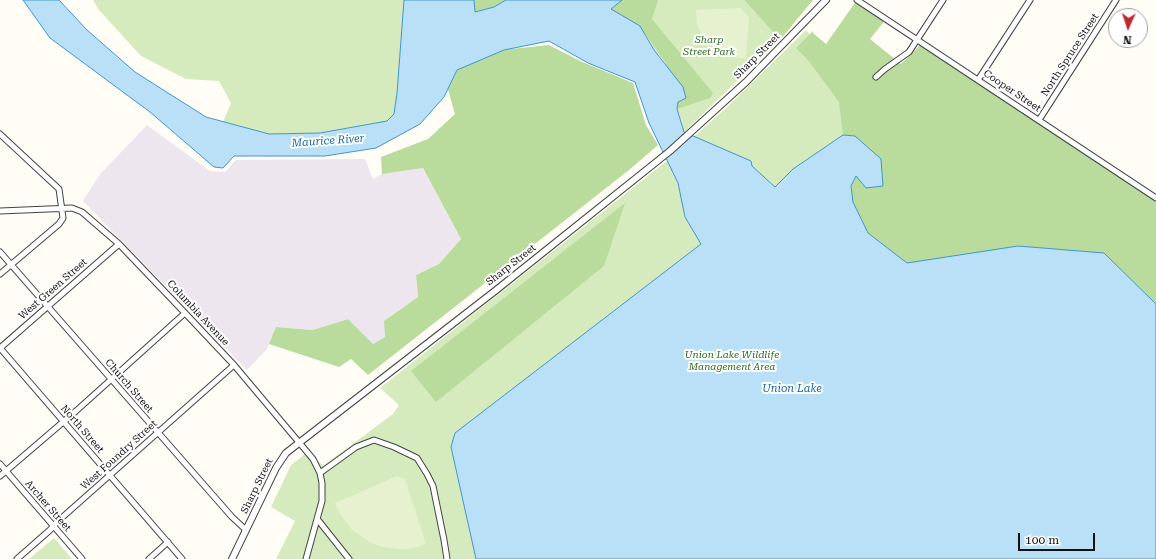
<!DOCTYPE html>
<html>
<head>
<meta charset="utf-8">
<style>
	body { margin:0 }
	#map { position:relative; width:1156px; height:559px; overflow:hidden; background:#fffdf5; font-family:"Roboto Serif",serif }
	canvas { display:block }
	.north { position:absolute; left:1108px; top:8px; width:40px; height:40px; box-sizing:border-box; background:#fff; border:1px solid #a0a0a0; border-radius:50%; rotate:183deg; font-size:11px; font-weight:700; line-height:16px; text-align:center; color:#111 }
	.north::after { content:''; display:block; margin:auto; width:14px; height:18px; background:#c4262e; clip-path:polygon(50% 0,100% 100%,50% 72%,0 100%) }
	.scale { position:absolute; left:1018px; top:533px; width:77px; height:18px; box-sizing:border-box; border:2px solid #111; border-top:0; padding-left:5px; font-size:12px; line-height:14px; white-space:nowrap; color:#111; -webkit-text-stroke:3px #fff; paint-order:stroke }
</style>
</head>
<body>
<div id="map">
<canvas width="1156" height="559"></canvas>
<div class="north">N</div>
<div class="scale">100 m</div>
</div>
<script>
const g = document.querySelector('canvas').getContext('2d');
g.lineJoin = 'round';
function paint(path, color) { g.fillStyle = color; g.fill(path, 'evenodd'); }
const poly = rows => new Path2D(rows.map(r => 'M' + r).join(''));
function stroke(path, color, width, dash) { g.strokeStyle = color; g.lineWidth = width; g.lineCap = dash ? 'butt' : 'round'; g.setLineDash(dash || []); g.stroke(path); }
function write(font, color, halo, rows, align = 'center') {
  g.font = font + ' "Roboto Serif",serif'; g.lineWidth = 4; g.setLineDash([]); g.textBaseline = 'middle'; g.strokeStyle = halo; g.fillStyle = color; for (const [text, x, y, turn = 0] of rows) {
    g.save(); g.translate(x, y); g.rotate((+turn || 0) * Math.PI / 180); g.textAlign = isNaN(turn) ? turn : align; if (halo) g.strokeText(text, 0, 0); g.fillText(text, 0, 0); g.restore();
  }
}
const industrial = poly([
	[147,125,210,171,225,172,236,160,365,159,373,179,382,174,423,168,461,239,439,264,416,275,418,297,384,321,385,337,373,344,348,319,313,330,277,327,267,349,247,370,83,201,100,174]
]);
const green = poly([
	[93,0,404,0,397,93,394,114,387,121,320,133,269,134,223,122,231,103,219,81,186,79,141,56,99,10],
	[651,0,744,0,780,40,684,132,677,109,666,64,654,50,640,26],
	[806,30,912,156,1156,200,1156,559,276,559,295,521,271,507,291,465,309,451,323,466,393,414,399,405,380,388,668,160,726,108],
	[54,538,72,559,29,559]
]);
const forest = poly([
	[474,0,506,0,494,7,475,12],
	[622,0,658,0,652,19,713,93,710,98,677,109,678,102,666,64,640,26,610,9],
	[744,0,813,0,780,40],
	[857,0,887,18,870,39,901,64,923,42,1156,198,1156,304,1104,253,1018,246,907,263,868,233,853,202,851,186,856,176,855,136,843,135,839,102,808,60,796,48,813,31,813,33,826,44],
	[549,45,580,61,633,83,646,125,658,145,629,170,368,375,351,359,339,367,269,344,276,327,313,330,348,319,373,344,385,337,384,321,418,297,416,275,439,264,461,239,423,168,382,174,381,157,428,139,455,114,445,79,473,53],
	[625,203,604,266,436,402,411,371]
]);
const pitch = poly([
	[741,8,749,17,746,59,727,56,714,49,704,39,697,25,696,10],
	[397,476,405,479,426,544,413,548,399,549,382,547,370,542,352,530,338,511,335,503]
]);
const water = poly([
	[23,0,59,0,87,30,135,72,206,117,269,134,320,133,387,121,394,114,397,93,404,0,474,0,475,12,494,7,506,0,622,0,611,9,640,26,654,50,683,87,686,98,678,102,677,109,684,132,751,161,752,166,775,187,793,169,843,135,855,136,881,159,883,186,866,188,856,176,851,186,853,202,868,233,907,263,1018,246,1104,253,1156,304,1156,559,476,559,451,447,455,433,701,244,685,217,678,183,649,123,635,82,588,63,549,41,504,50,457,70,444,97,420,124,376,148,325,156,234,156,223,168,214,167,150,112,50,38,23,0]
]);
const minor = poly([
	[857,0,1156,198],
	[876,77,885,69,909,52,943,0],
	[978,80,1030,0],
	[1039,120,1116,0],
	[0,134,59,189,63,218,59,224,0,274],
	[0,211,72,208,82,212,119,244,185,313,234,365,313,459,320,473,322,483,322,501,306,559],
	[0,252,232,517,246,530],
	[0,348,182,559],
	[0,348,119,244],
	[0,464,82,559],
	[320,473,356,447,374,440,394,447,417,458,427,474,433,486,444,540,447,559],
	[0,476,76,411,185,313],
	[318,520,349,559],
	[17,559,50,530,57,522,234,365],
	[149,559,168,542]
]);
const tertiary = poly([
	[232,559,276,468,286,453,495,291,670,151,746,82,826,0]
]);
const parkNames = [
	["Sharp",709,40],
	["Street Park",709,52],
	["Union Lake Wildlife",732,355],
	["Management Area",732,367]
];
const streetNames = [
	["North Spruce Street",1070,55,-57],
	["Sharp Street",757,56,-45],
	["Cooper Street",1012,91,34],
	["Sharp Street",511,265,-38],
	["West Green Street",53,289,-41],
	["Columbia Avenue",198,313,47],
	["Church Street",129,386,49],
	["North Street",82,429,49],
	["West Foundry Street",119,455,-42],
	["Sharp Street",257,486,-64],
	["Archer Street",48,506,49]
];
const waterNames = [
	["Maurice River",328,141,-4],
	["Union Lake",792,389]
];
paint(industrial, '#eee6ef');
paint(green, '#d5ebbd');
paint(forest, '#b9dc9c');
paint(pitch, '#e6f2cf');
paint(water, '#b9e0f7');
stroke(water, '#3f96cf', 1);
stroke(minor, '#444', 7);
stroke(tertiary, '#444', 8);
stroke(minor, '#fff', 5);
stroke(tertiary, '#fff', 6);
write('italic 10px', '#2f6b1f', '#fff', parkNames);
write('10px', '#111', '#fff', streetNames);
write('italic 11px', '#1768a6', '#fff', waterNames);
</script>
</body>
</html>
